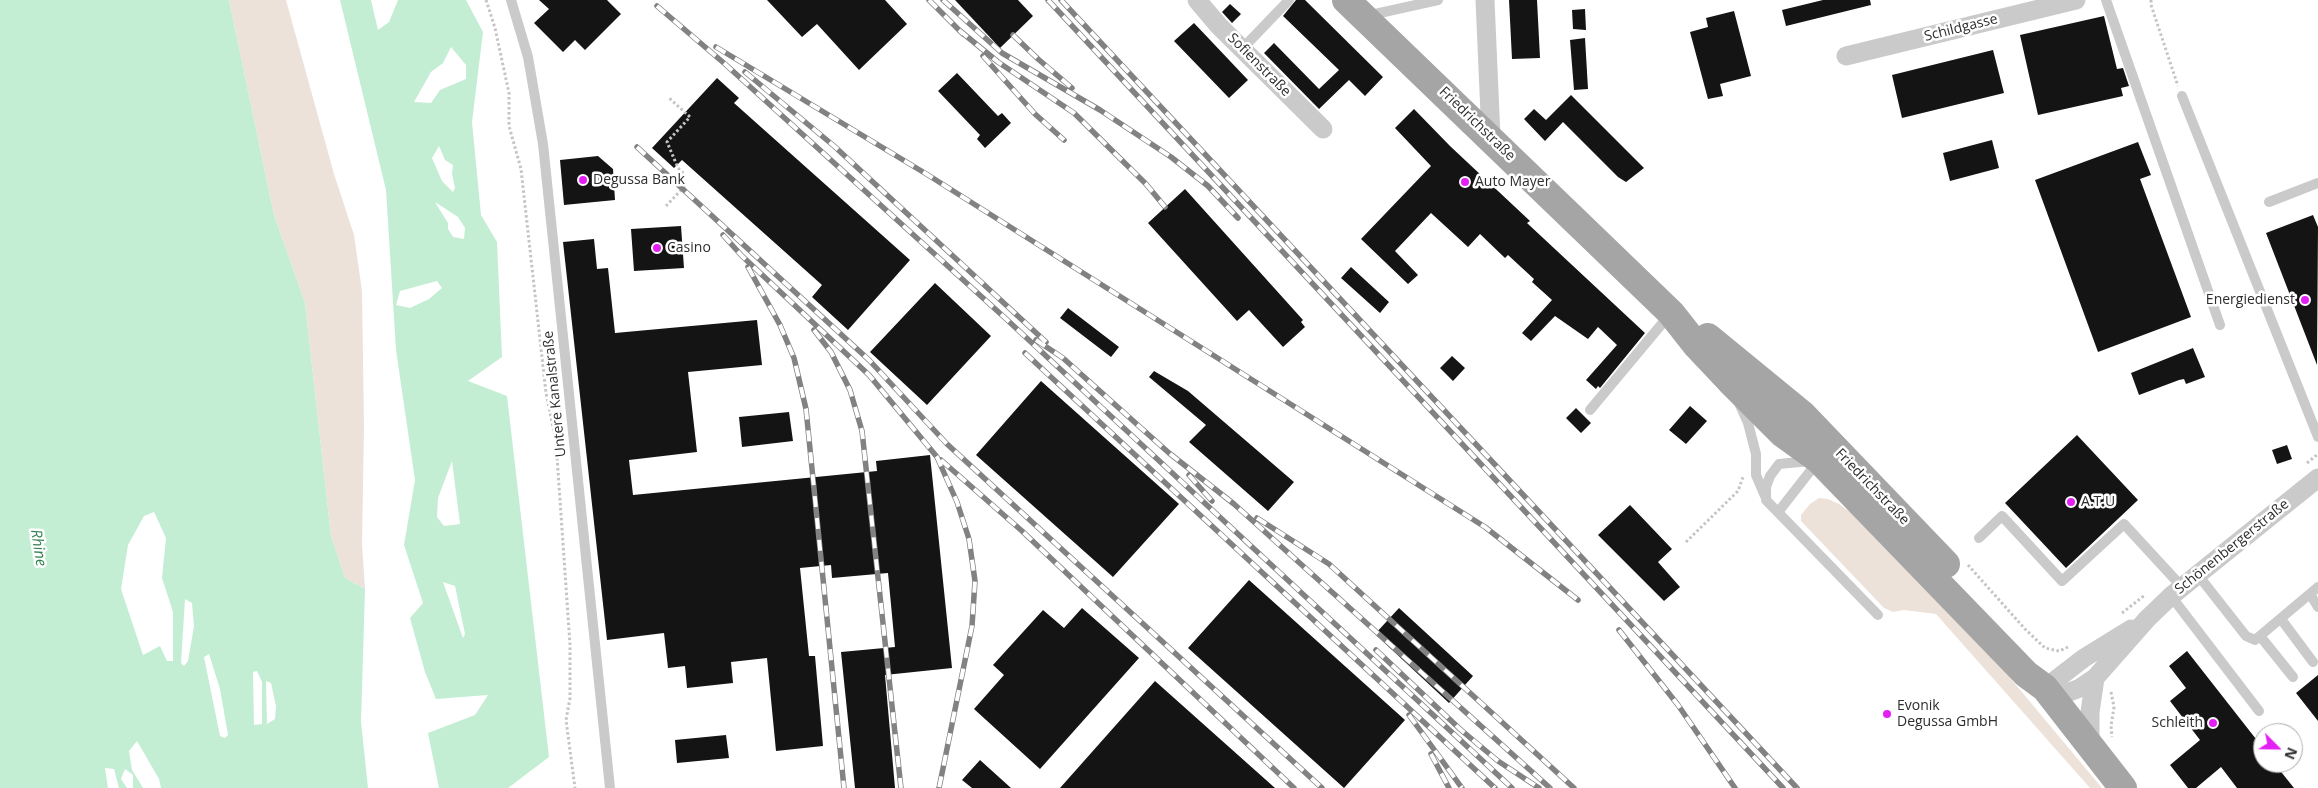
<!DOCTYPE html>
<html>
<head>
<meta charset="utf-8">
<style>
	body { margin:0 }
	#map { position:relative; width:2318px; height:788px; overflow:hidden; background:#fff; font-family:"Open Sans",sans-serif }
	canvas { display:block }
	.north { position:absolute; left:2253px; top:723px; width:50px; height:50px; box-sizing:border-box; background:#fff; border:1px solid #ababab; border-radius:50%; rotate:113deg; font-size:14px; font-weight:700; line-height:20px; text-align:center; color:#2d2d2d }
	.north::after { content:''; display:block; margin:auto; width:18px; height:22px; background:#e31ff3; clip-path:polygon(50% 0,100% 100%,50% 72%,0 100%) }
</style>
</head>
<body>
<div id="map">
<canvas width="2318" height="788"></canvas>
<div class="north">N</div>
</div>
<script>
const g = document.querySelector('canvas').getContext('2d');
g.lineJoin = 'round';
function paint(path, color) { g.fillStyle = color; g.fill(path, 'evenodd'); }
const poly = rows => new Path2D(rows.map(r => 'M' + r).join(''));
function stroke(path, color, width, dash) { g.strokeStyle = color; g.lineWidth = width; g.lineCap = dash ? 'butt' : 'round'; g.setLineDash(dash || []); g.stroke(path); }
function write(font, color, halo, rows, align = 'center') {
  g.font = font + ' "Open Sans",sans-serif'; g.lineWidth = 5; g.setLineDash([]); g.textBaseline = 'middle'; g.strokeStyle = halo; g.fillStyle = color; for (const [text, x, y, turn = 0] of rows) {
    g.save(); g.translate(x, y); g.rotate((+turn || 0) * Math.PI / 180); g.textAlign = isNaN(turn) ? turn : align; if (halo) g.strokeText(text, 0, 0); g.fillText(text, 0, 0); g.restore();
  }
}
const green = poly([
	[229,0,286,0,334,174,354,235,362,291,364,426,362,544,365,589,345,578,331,536,305,303,274,215],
	[1819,498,1828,499,1839,504,1862,521,2006,673,2102,788,2090,788,1936,614,1904,610,1893,612,1884,608,1801,521,1801,515,1810,504]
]);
const water = poly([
	[0,0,229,0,274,215,305,303,331,536,345,578,365,589,361,722,368,788,161,788,159,779,137,741,129,751,132,770,143,788,133,788,133,775,125,769,121,779,127,788,119,788,114,769,105,768,108,788,0,788],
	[154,512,166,538,162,578,173,612,173,661,167,661,160,646,143,655,121,589,128,545,144,516],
	[185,599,192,603,194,626,188,661,184,666,181,663],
	[209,654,220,689,228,735,225,738,220,736,204,657],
	[257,671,262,682,262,724,254,725,253,672],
	[266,681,271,683,276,706,275,719,267,724],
	[340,0,371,0,378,30,389,22,398,0,466,0,483,32,472,122,481,215,497,242,502,357,468,381,507,396,549,757,508,788,439,788,428,733,475,715,488,695,436,699,425,672,410,618,423,603,404,545,415,480,396,350,386,190],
	[451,47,466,65,466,79,440,90,431,103,414,102,431,72,443,63],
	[439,146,445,160,453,165,452,174,455,188,453,192,442,181,432,158],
	[435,202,458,217,465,228,464,239,453,237,448,229,448,223],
	[437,281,442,288,429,299,410,308,396,305,400,291],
	[452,461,460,524,444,526,437,517,438,498],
	[443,582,455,586,465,634,463,638]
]);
const building = poly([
	[539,0,607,0,621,14,585,50,575,40,563,52,534,23,549,9],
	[767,0,885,0,907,24,859,70,817,24,802,37],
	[955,0,1018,0,1033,16,1000,48],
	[1296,0,1305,0,1383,77,1365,96,1349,80,1319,109,1264,53,1274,43,1319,89,1339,70,1283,16],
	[1509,0,1537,0,1540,58,1512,59],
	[1823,0,1870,0,1871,5,1786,26,1782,10],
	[1230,4,1241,14,1232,23,1222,12],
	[1585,9,1586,30,1573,29,1572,10],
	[1734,11,1751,76,1720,84,1723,96,1708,99,1690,32,1708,27,1706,18],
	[2104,16,2117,69,2123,68,2129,86,2121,88,2123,96,2038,115,2020,35],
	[1194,23,1248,80,1229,98,1174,41],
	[1585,38,1588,89,1574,90,1570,40],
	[1993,50,2004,93,1902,118,1892,75],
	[957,73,998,116,1002,113,1011,123,985,148,977,139,980,135,938,91],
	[717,78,739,98,734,103,910,260,848,330,812,297,822,285,682,160,674,168,652,148],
	[1571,95,1644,168,1626,182,1618,177,1563,122,1545,141,1524,119,1534,109,1546,120],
	[1414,109,1450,146,1530,221,1527,223,1645,333,1600,388,1598,386,1596,389,1586,380,1617,345,1598,327,1588,339,1555,316,1531,341,1522,333,1552,300,1532,282,1534,279,1508,255,1505,258,1480,234,1468,247,1431,213,1395,251,1418,275,1408,284,1361,239,1431,166,1395,128],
	[1992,140,1999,168,1950,181,1943,153],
	[2138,142,2151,175,2140,179,2191,317,2098,352,2035,180],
	[598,156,613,169,615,200,564,205,560,160],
	[1185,189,1303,320,1301,322,1305,327,1283,347,1249,310,1237,321,1148,223],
	[2313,215,2318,227,2317,365,2266,233],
	[681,226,684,268,634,271,631,229],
	[594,239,597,269,608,268,615,333,757,320,762,365,688,372,697,452,629,460,633,495,877,471,876,461,930,455,952,668,885,675,895,788,855,788,841,652,895,647,888,573,832,578,831,565,800,568,809,656,815,656,823,746,776,751,767,658,731,662,733,683,687,688,685,666,668,668,664,633,607,640,563,242],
	[1351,267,1389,302,1380,313,1341,278],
	[935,283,991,336,927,405,870,352],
	[1068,308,1119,347,1111,357,1060,318],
	[2193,348,2205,377,2186,384,2184,379,2179,380,2139,395,2131,373],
	[1452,356,1465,368,1453,381,1440,368],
	[1154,371,1188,391,1294,482,1268,511,1189,442,1206,425,1149,377],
	[1041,381,1179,504,1113,577,976,455],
	[1690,406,1707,421,1686,444,1669,430],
	[1576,408,1591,423,1581,433,1566,418],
	[789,412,793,441,742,447,739,417],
	[2077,435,2138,500,2066,568,2005,503],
	[2287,445,2292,459,2277,464,2272,450],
	[1630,505,1672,549,1658,562,1680,587,1664,601,1598,535],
	[1249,580,1405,720,1344,788,1188,648],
	[1082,608,1139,658,1040,769,974,709,1004,675,993,665,1043,610,1064,628],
	[1399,608,1473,676,1449,703,1375,634],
	[2187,651,2263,748,2263,763,2274,763,2294,788,2237,788,2221,767,2196,788,2188,788,2170,765,2200,740,2170,701,2186,688,2169,666],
	[2318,675,2318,721,2296,693],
	[1155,681,1275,788,1060,788],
	[726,735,729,758,677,763,675,740],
	[980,760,1011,788,972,788,962,780]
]);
const path = poly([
	[486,0,495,28,509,93,509,126,521,169,546,393,556,442,570,645,570,698,566,720,575,788],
	[2151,0,2151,5,2178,86],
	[666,206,684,187,684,174,678,168,667,142,690,117,668,97],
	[2307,463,2318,454],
	[1686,542,1738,491,1743,477],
	[1968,565,2025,629,2045,648,2059,651,2068,647],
	[2122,613,2145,595],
	[2111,692,2114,707,2111,726,2112,737]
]);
const service = poly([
	[511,0,528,57,543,144,610,788],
	[2106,0,2220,325],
	[1366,16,1438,0],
	[1242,49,1289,0],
	[2182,96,2318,437],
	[2269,202,2318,183],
	[1739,403,1748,423,1756,454,1756,475,1765,496],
	[1590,410,1671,313],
	[1810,461,1779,464,1770,476,1766,487,1766,500,1878,615],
	[1779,511,1818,461],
	[1979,538,2002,516,2062,581,2124,524,2182,587],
	[2198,575,2246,636,2255,640,2318,587],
	[2310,594,2318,607],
	[2171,596,2259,711],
	[2281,619,2313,662],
	[2260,636,2293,677]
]);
const minor = poly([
	[1197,0,1219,26,1323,129],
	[1485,0,1491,137],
	[1846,56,2076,0],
	[2045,688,2067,693,2080,688,2095,678,2147,619,2171,596,2318,478],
	[2045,688,2084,658,2131,629],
	[2090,746,2090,712,2095,678]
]);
const primary = poly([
	[1346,0,1671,313,1697,346,1730,381,1783,434,1819,460,2026,674,2045,688,2123,788],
	[1708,337,1802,414,1946,564]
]);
const rail = poly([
	[929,0,963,34],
	[943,0,1002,53,1100,110,1171,157,1208,186,1238,218],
	[1048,0,1783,788],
	[1061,0,1797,788],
	[657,6,725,64,1004,317,1512,788],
	[959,30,998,62,1074,113,1146,184,1165,207],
	[1013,35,1038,59,1072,88],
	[716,47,928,175,1485,527,1578,600],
	[983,56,1035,114,1064,140],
	[745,72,834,146,1046,342],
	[637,147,869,360,947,444,1322,788],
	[723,235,742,256,869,375,937,457,957,502,969,539,975,581,972,626,939,788],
	[748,267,780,325,794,358,806,409,844,788],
	[814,330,831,352,850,390,862,431,901,788],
	[1036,340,1063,358,1169,453,1234,504,1550,788],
	[1025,353,1495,788],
	[941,460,1022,531,1294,788],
	[1189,475,1212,501],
	[1257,518,1329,564,1574,788],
	[1619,630,1678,705,1735,788],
	[1376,650,1461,730,1498,761,1539,788],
	[1409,715,1462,788],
	[1431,754,1449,788]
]);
const markers = [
	[583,180,5,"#e31ff3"],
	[1465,182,5,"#e31ff3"],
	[657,248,5,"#e31ff3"],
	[2305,300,5,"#e31ff3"],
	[2071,502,5,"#e31ff3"],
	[1887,714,5,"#e31ff3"],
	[2213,723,5,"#e31ff3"]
];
const streetNames = [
	["Schildgasse",1961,28,-14],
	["Sofienstraße",1259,65,45],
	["Friedrichstraße",1477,124,44],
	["Untere Kanalstraße",555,394,-96],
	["Friedrichstraße",1872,487,46],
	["Schönenbergerstraße",2232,547,-39]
];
const poiNames = [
	["Degussa Bank",593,180],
	["Auto Mayer",1475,182],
	["Casino",667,248],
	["Energiedienst",2295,300,"right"],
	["A.T.U",2081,502],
	["Evonik",1897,706],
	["Degussa GmbH",1897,722],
	["Schleith",2203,723,"right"]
];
const waterNames = [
	["Rhine",38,548,81]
];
paint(green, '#ece2d9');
paint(water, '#c3eed4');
paint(building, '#141414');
stroke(path, '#c4c4c4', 3, [2.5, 2.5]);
stroke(service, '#cacaca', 10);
stroke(minor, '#cacaca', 19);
stroke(primary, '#a5a5a5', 28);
stroke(rail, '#828282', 5.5);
stroke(rail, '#fff', 4, [11]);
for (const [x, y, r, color] of markers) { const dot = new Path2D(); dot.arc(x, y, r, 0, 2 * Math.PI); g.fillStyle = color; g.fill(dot); stroke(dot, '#fff', 2); }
write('14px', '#2d2d2d', '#fff', streetNames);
write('14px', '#2d2d2d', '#fff', poiNames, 'left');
write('italic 15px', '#30814f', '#fff', waterNames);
</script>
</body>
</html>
